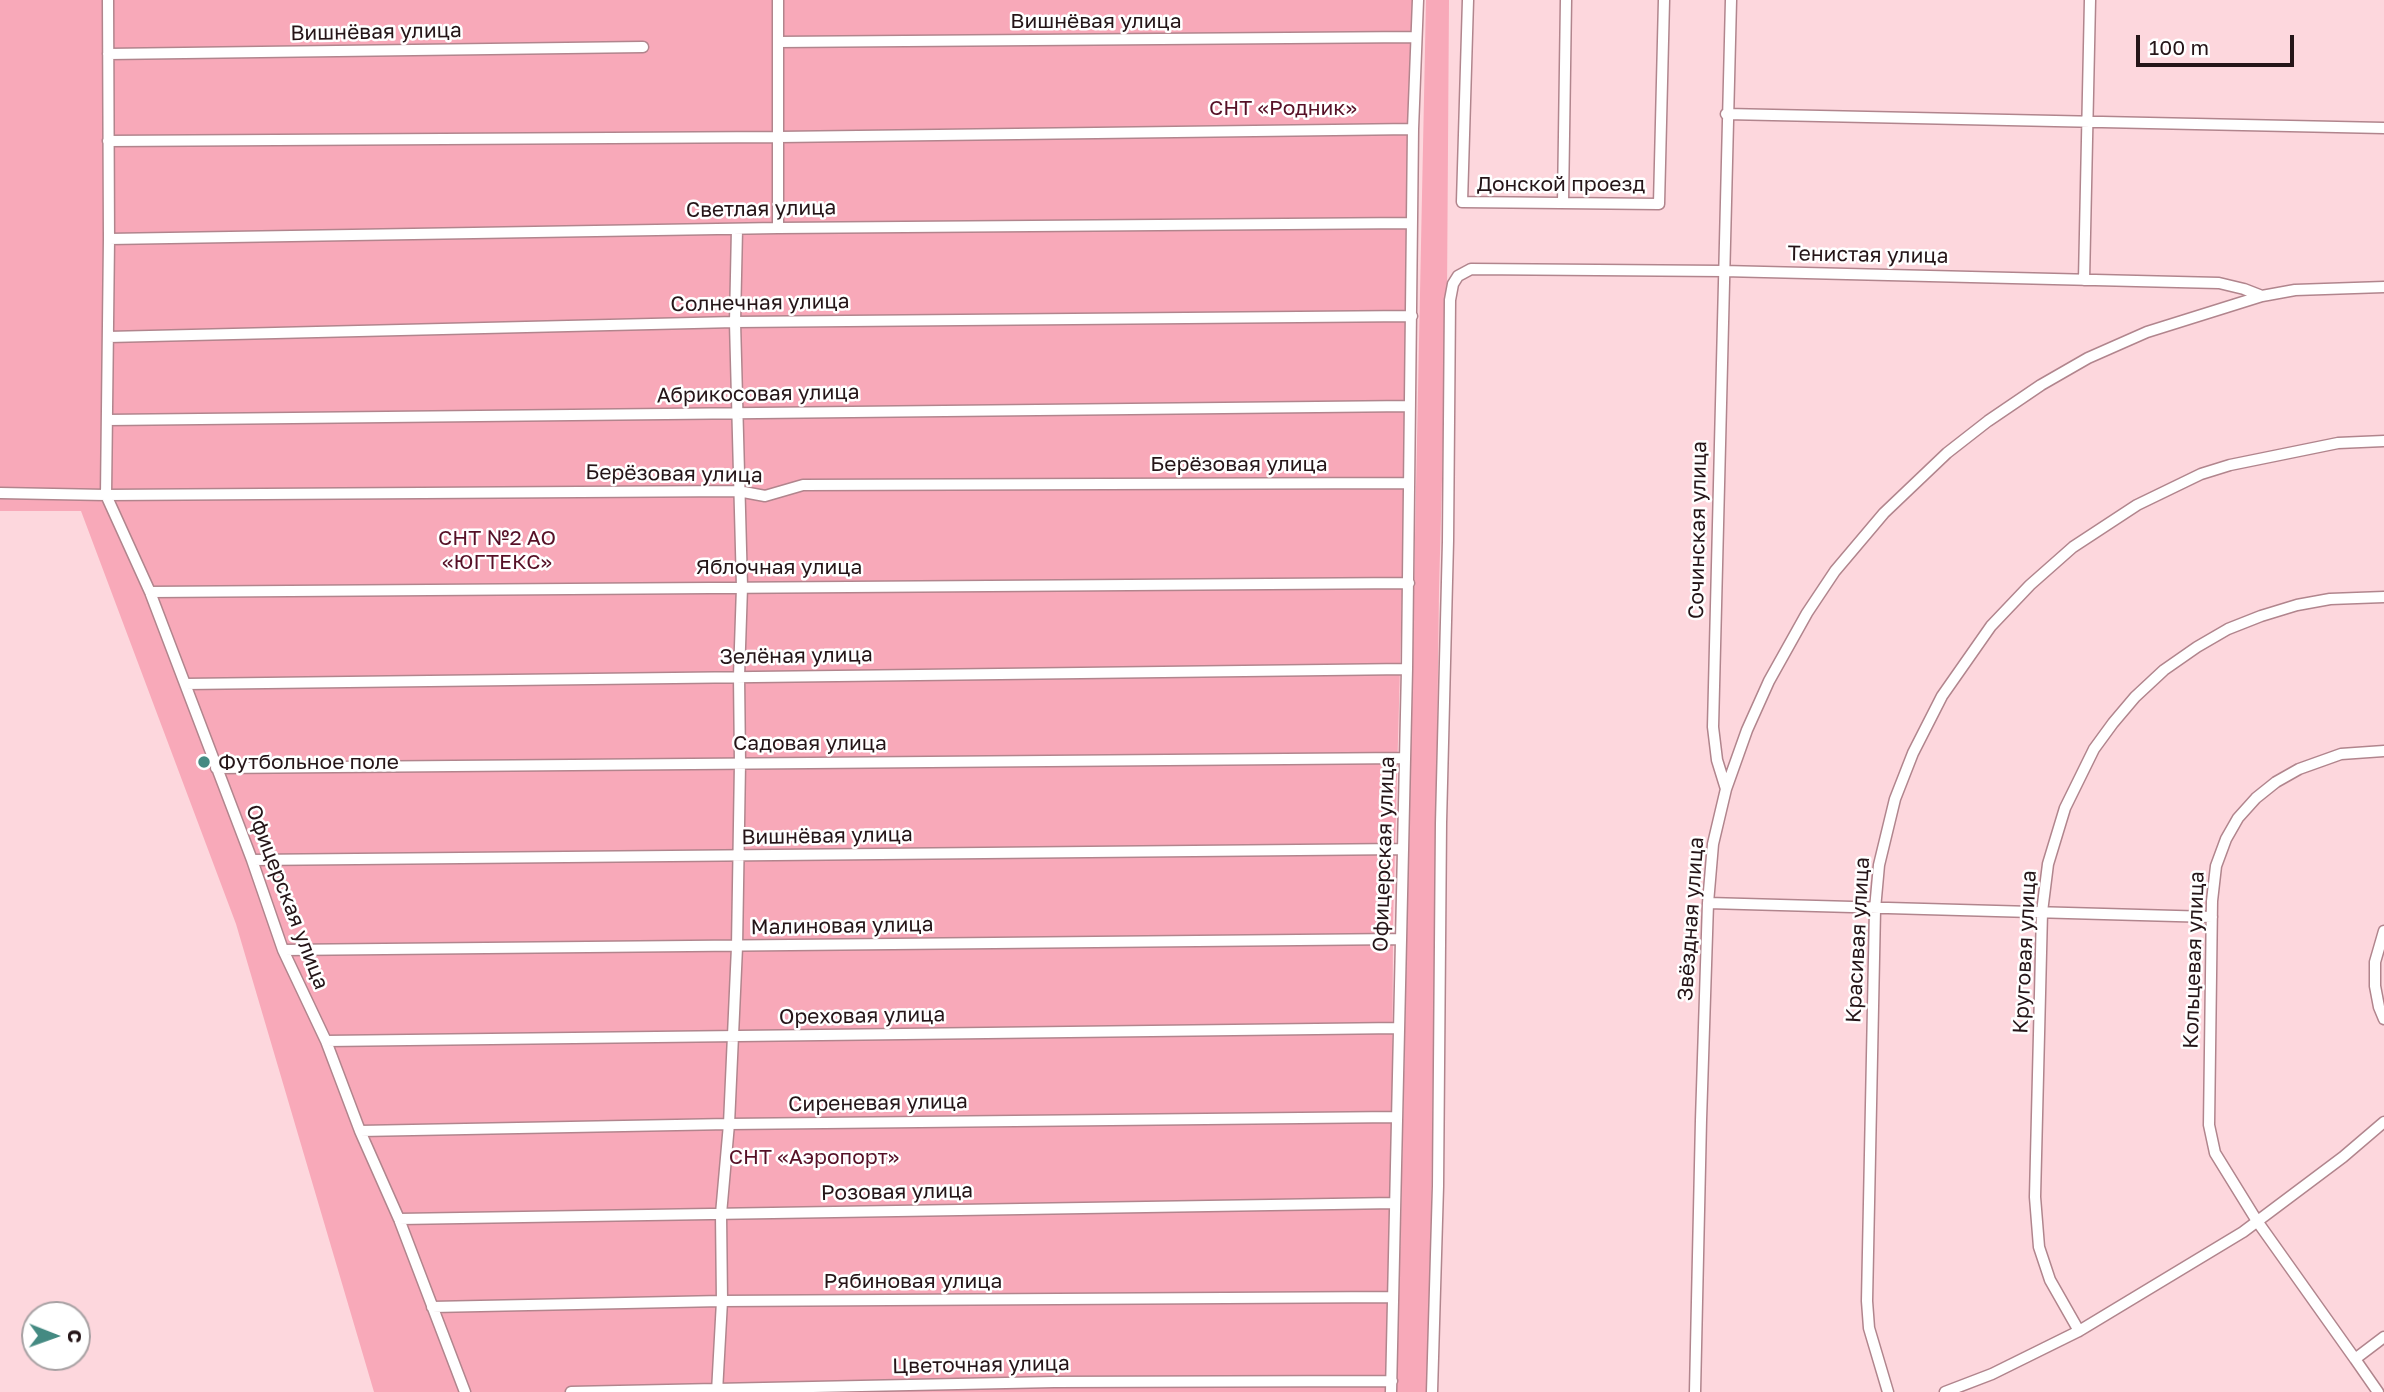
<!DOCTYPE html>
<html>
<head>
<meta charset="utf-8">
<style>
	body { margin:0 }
	#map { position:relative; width:2384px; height:1392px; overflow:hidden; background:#fdd7dd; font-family:"Golos Text",sans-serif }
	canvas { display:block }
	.north { position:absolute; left:21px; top:1301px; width:70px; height:70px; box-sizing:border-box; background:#fff; border:2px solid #a8a1a3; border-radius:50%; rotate:91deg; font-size:19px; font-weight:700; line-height:28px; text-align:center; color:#251518 }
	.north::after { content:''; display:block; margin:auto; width:24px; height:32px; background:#448a82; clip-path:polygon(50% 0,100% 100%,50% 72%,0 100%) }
	.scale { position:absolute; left:2136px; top:35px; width:158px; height:32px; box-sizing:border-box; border:4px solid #251518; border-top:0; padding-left:9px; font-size:21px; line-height:24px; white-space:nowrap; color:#251518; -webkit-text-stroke:5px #fff; paint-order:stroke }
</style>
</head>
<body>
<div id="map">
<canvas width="2384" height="1392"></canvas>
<div class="north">С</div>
<div class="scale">100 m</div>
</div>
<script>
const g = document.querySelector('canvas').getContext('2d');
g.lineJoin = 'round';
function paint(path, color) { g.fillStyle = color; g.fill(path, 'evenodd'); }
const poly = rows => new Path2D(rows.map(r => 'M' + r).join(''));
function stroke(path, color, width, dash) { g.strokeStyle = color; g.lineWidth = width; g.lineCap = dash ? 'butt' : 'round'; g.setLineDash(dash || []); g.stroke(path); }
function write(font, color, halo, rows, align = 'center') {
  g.font = font + ' "Golos Text",sans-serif'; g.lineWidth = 5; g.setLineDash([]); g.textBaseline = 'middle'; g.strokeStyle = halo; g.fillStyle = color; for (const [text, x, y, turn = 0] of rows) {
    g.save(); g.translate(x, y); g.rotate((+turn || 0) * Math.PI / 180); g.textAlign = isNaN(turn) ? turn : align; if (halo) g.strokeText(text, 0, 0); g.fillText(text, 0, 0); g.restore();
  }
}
const green = poly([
	[0,0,1412,0,1412,229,1393,923,1391,1392,374,1392,236,924,81,511,0,511],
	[1426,0,1449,0,1447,294,1439,590,1429,1392,1395,1392,1401,1222]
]);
const minor = poly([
	[108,0,109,239,106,495,150,592,252,860,283,950,326,1041,360,1131,399,1219,465,1392],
	[778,0,778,228],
	[1468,0,1462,202,1659,204,1664,0],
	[778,42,1415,37],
	[108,54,643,47],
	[1726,114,2384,128],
	[108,141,779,137,1413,129],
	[1563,203,1566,0],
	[109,239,778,228,1412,223],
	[2084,280,2090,0],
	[108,337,735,322,1412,316],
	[107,420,1410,406],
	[0,493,106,495,738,491,765,496,803,485,1409,483],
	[150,592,1409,583],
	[185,684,1407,669],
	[2384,751,2341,754,2299,769,2276,782,2256,798,2238,818,2226,839,2216,866,2212,901,2209,1125,2215,1153,2257,1221,2355,1359,2384,1337],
	[216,768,1405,758],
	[1726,789,1717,760,1713,727,1731,0],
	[252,860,1403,849],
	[1708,903,2212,917],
	[2384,931,2375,962,2375,986,2379,1007,2384,1019],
	[283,950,1400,939],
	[326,1041,1399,1028],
	[360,1131,729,1124,1396,1117],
	[399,1219,1395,1203],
	[432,1307,722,1301,1393,1297],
	[2079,1331,2050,1280,2039,1247,2035,1197,2042,912,2048,864,2065,808,2094,749,2113,723,2135,697,2164,670,2197,647,2228,629,2261,616,2297,605,2330,599,2384,597],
	[2355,1359,2378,1392],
	[571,1392,1054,1382,1392,1381],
	[717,1392,722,1301,721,1214,729,1124,737,947,740,763,739,676,742,587,735,322,737,229],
	[1391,1392,1407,669,1413,129,1418,0],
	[1432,1392,1438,1186,1441,823,1448,541,1450,300,1453,284,1458,276,1471,269,1723,271,2219,283,2244,289,2262,296],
	[1695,1392,1701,1120,1708,903,1713,844,1726,789,1747,730,1769,681,1807,613,1835,571,1884,513,1947,453,1988,421,2041,385,2088,358,2147,332,2262,296,2295,290,2384,287],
	[1888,1392,1869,1328,1867,1301,1875,909,1879,865,1895,799,1913,753,1942,696,1991,626,2030,585,2073,547,2137,505,2201,474,2230,465,2338,443,2384,441],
	[1945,1392,1992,1374,2079,1331,2243,1232,2343,1157,2384,1122]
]);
const markers = [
	[204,762,7,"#448a82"]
];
const streetNames = [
	["Вишнёвая улица",1096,21],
	["Вишнёвая улица",376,32,-1],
	["Донской проезд",1561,184],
	["Светлая улица",761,209,-1],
	["Тенистая улица",1868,255,1],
	["Солнечная улица",760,303,-1],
	["Абрикосовая улица",758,394,-1],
	["Берёзовая улица",1239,464],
	["Берёзовая улица",674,474,1],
	["Сочинская улица",1698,530,-89],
	["Яблочная улица",779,567],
	["Зелёная улица",796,656,-1],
	["Садовая улица",810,743],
	["Вишнёвая улица",827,836,-1],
	["Офицерская улица",1384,854,-88],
	["Офицерская улица",287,897,69],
	["Звёздная улица",1691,919,-86],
	["Малиновая улица",842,926,-1],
	["Красивая улица",1858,940,-87],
	["Круговая улица",2025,952,-87],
	["Кольцевая улица",2194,960,-88],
	["Ореховая улица",862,1016,-1],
	["Сиреневая улица",878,1103,-1],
	["Розовая улица",897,1192,-1],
	["Рябиновая улица",913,1281],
	["Цветочная улица",981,1365,-1]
];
const parkNames = [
	["СНТ «Родник»",1283,108],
	["СНТ №2 АО",497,538],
	["«ЮГТЕКС»",497,562],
	["СНТ «Аэропорт»",814,1157]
];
const poiNames = [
	["Футбольное поле",218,762]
];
paint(green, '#f8a9b9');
stroke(minor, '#b1858d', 13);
stroke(minor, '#fff', 10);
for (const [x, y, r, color] of markers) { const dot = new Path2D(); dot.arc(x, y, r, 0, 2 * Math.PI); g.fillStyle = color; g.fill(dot); stroke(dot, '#fff', 2.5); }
write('21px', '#251518', '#fff', streetNames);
write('21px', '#561127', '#fff', parkNames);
write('21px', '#251518', '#fff', poiNames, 'left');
</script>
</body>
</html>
